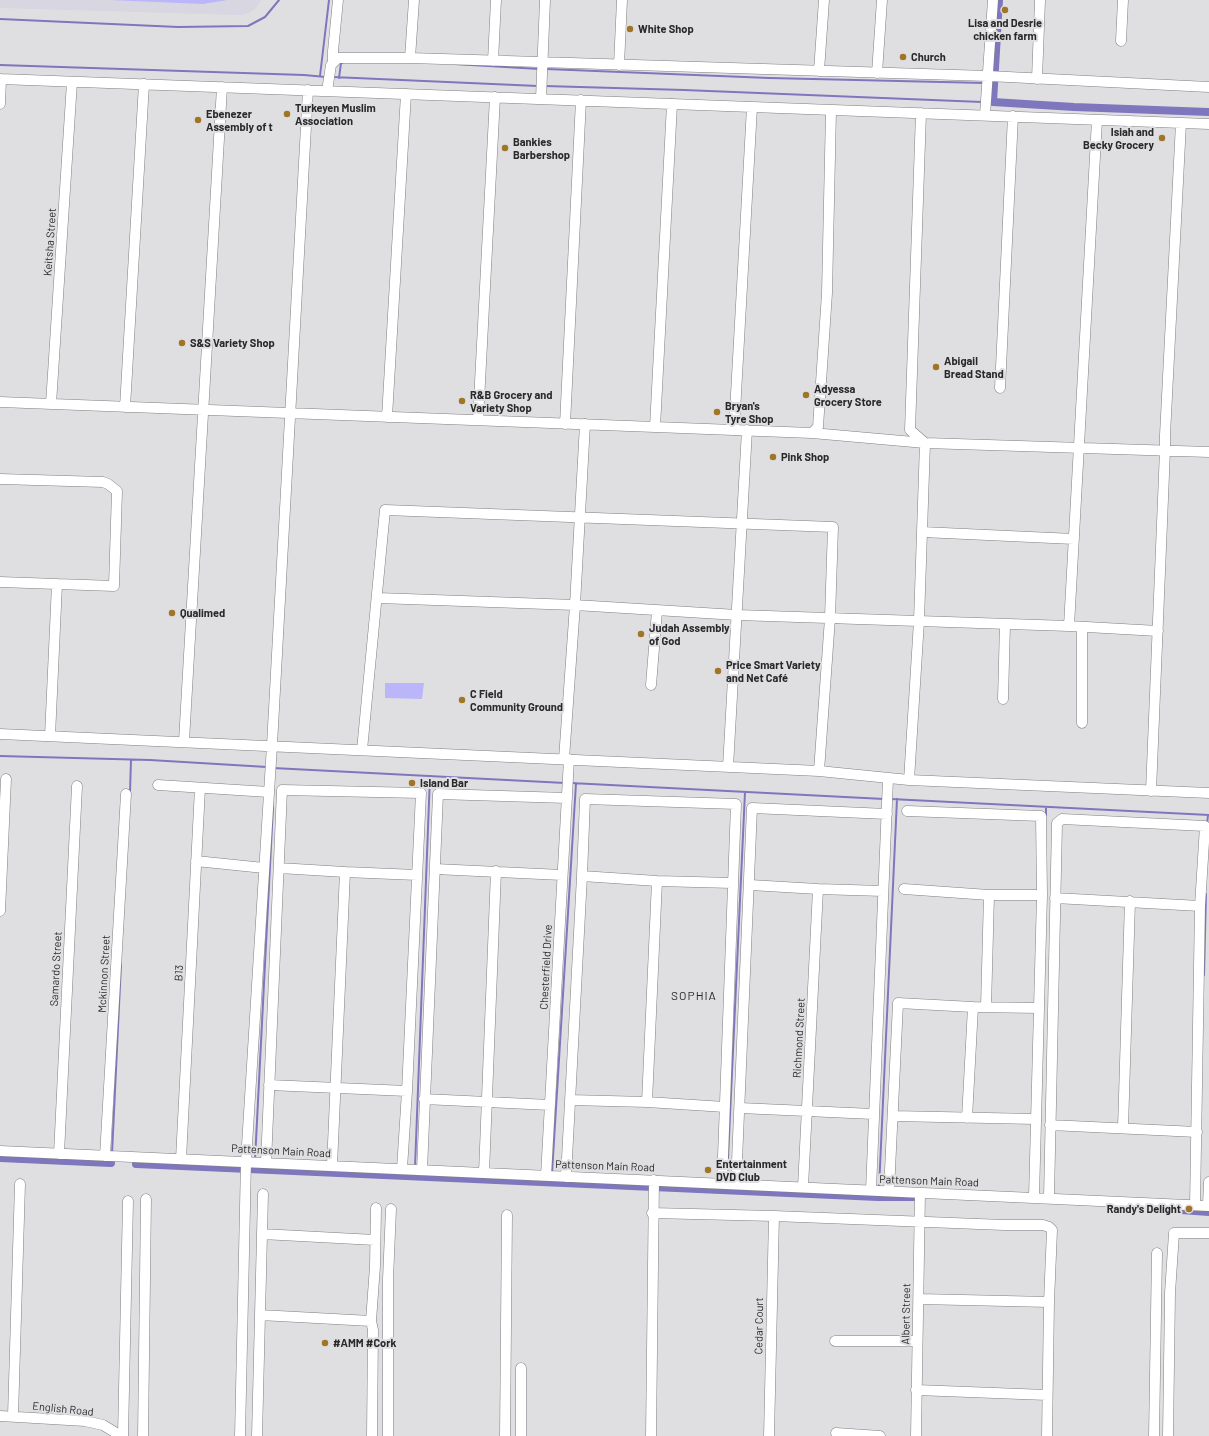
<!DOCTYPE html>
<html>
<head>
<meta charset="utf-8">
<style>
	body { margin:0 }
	canvas { display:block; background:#dfdfe2 }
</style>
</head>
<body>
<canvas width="1209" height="1436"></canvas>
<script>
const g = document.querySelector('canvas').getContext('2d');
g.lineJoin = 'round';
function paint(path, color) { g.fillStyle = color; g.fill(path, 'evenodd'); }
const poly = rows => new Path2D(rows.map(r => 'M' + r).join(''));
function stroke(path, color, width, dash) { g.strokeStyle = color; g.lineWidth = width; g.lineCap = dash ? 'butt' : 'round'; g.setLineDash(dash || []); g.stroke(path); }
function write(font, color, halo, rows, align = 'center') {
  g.font = font + ' Barlow,sans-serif'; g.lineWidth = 4; g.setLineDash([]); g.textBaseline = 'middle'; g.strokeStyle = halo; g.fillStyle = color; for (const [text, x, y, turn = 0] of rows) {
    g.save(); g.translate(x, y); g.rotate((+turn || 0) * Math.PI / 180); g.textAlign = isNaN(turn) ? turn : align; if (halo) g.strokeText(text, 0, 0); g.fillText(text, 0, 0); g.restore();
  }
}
const built = poly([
	[0,0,261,0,256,8,251,12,243,15,237,15,0,8]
]);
const green = poly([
	[110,0,227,0,203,4],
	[385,683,424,683,422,699,385,698]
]);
const stream = poly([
	[0,19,178,27,248,26,265,17,279,0],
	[454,64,539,69],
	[0,65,304,75,326,77],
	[546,69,769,78,985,83],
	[320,76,329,0],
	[333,77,538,86],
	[339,78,341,63,344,62],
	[545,86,684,90,982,102],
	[0,756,150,760,267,767],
	[273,768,565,783],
	[571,783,884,799],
	[130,792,131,760],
	[891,799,1209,815],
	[1046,815,1046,807],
	[1207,824,1208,815],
	[1204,975,1206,894],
	[112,1154,121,964],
	[255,1160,273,807],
	[415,1167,430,776],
	[552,1173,576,783],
	[727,1180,745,792],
	[879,1188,897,799]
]);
const canal = poly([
	[999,0,993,102,1074,107,1209,112],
	[0,1158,111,1163],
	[136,1164,878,1197,916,1197],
	[1167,1209,1209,1212]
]);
const minor = poly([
	[1121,41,1123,0],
	[410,58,414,0],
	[333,61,333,51,338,0],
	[493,61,496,0],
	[619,65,622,0],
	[819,71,824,0],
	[877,73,882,0],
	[0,79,1209,124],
	[1037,79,1040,0],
	[327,91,331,65,338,58,410,58,988,76,1209,87],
	[541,99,545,0],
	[0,104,1,79],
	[985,115,993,0],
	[1000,388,1013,116],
	[0,402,812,433,925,443,1209,452],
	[51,404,72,82],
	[125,407,144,84],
	[387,417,406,94],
	[478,420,495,97],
	[565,424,581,100],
	[655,427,672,104],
	[734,430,752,107],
	[812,433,818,427,827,293,831,110],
	[0,479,103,482,108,484,117,491,114,586,0,582],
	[922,532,1074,539],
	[378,598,575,605,737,615,1069,626,1158,631],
	[1069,626,1097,120],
	[651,685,657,611],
	[1003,699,1005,624],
	[1082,723,1082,627],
	[0,734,819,771,909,780,1209,793],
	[50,736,57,584],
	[184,741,222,87],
	[362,750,385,510,833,527,830,618,819,771],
	[564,759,575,605,585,424],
	[728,767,747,430],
	[909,780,919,621,925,443,910,430,921,113],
	[158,785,269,792],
	[1151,791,1165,450,1165,435,1181,123],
	[907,811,1041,816,1042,895,1034,1197],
	[196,861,264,868],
	[279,868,345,872,332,1166],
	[435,869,562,875],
	[345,872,417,875],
	[582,876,657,881,732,883],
	[750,885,818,889,883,891],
	[904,889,989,895,1042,895],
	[1055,898,1200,906],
	[0,911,6,779],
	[986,1007,989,895],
	[269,1085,407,1091],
	[424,1099,550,1105],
	[570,1100,647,1102,725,1107],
	[647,1102,657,881],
	[740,1108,873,1114],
	[893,1116,1035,1119],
	[967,1118,973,1007],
	[1050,1125,1197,1132],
	[1123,1128,1130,901],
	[0,1151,1209,1206],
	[59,1154,77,786],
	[105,1156,126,794],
	[181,1159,200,788],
	[266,1163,282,790,421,793,407,1091,402,1169],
	[422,1170,438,794,567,798],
	[484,1173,496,871],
	[546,1176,569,759],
	[566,1177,582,876,585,799,736,804,722,1184],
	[736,1184,752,808,887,814],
	[803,1187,818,889],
	[871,1190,888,779],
	[889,1191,898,1003,973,1007,1039,1008],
	[1049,1198,1057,823,1062,819,1205,826,1200,906,1195,1205],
	[1208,1205,1209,1182],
	[652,1213,774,1216,1004,1225,1043,1225,1049,1227,1052,1230,1049,1302,1047,1436],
	[262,1234,375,1240],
	[919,1299,1049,1302],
	[260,1315,371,1321],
	[835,1341,917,1341],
	[916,1390,1047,1395],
	[0,1416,85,1421,103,1425,121,1436],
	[13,1416,20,1184],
	[836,1433,880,1436],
	[123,1436,128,1201],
	[143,1436,146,1199],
	[240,1436,246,1161,272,745,308,90],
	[257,1436,263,1194],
	[372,1436,373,1330,371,1321,375,1266,376,1208],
	[388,1436,388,1279,391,1209],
	[505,1436,507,1215],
	[521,1436,521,1368],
	[651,1436,654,1180],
	[769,1436,774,1216],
	[916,1436,920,1193],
	[1154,1436,1157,1253],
	[1168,1436,1170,1293,1174,1233,1209,1233]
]);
const markers = [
	[1005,10,4,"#a17526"],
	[630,29,4,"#a17526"],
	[903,57,4,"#a17526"],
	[287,114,4,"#a17526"],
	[198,120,4,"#a17526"],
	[1162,138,4,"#a17526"],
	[505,148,4,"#a17526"],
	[182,343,4,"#a17526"],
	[936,367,4,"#a17526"],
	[806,395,4,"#a17526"],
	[462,401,4,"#a17526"],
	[717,412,4,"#a17526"],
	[773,457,4,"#a17526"],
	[172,613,4,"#a17526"],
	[641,634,4,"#a17526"],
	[718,671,4,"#a17526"],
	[462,700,4,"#a17526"],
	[412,783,4,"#a17526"],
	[708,1170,4,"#a17526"],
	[1189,1209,4,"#a17526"],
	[325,1343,4,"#a17526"]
];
const poiNames = [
	["Lisa and Desrie",1005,23,"center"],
	["chicken farm",1005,36,"center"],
	["White Shop",638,29],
	["Church",911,57],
	["Turkeyen Muslim",295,108],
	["Association",295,121],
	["Ebenezer",206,114],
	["Assembly of t",206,127],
	["Isiah and",1154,132,"right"],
	["Becky Grocery",1154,145,"right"],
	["Bankies",513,142],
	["Barbershop",513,155],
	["S&S Variety Shop",190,343],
	["Abigail",944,361],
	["Bread Stand",944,374],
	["Adyessa",814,389],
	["Grocery Store",814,402],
	["R&B Grocery and",470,395],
	["Variety Shop",470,408],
	["Bryan's",725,406],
	["Tyre Shop",725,419],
	["Pink Shop",781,457],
	["Qualimed",180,613],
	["Judah Assembly",649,628],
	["of God",649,641],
	["Price Smart Variety",726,665],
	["and Net Café",726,678],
	["C Field",470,694],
	["Community Ground",470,707],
	["Island Bar",420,783],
	["Entertainment",716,1164],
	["DVD Club",716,1177],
	["Randy's Delight",1181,1209,"right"],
	["#AMM #Cork",333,1343]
];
const streetNames = [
	["Keitsha Street",50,242,-86],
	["Chesterfield Drive",546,967,-87],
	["Samardo Street",56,969,-87],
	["B13",179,973,-87],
	["Mckinnon Street",104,974,-87],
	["Richmond Street",799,1038,-87],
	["Pattenson Main Road",281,1151,3],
	["Pattenson Main Road",605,1166,2],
	["Pattenson Main Road",929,1181,2],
	["Albert Street",906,1314,-89],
	["Cedar Court",759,1326,-89],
	["English Road",63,1409,6]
];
const neighbourhoodNames = [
	["SOPHIA",694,996]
];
paint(built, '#d7d6e1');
paint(green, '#bbb5f9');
stroke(stream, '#7f77bd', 2);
stroke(canal, '#7f77bd', 8);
stroke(minor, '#7f7f82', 11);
stroke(minor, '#fff', 10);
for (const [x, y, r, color] of markers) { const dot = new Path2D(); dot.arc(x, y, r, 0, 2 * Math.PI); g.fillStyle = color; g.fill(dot); stroke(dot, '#dfdfe2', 1.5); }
write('bold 11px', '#29292a', '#dfdfe2', poiNames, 'left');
write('11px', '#29292a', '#dfdfe2', streetNames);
g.letterSpacing = '1px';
write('12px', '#29292a', '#dfdfe2', neighbourhoodNames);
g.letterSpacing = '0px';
</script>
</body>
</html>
